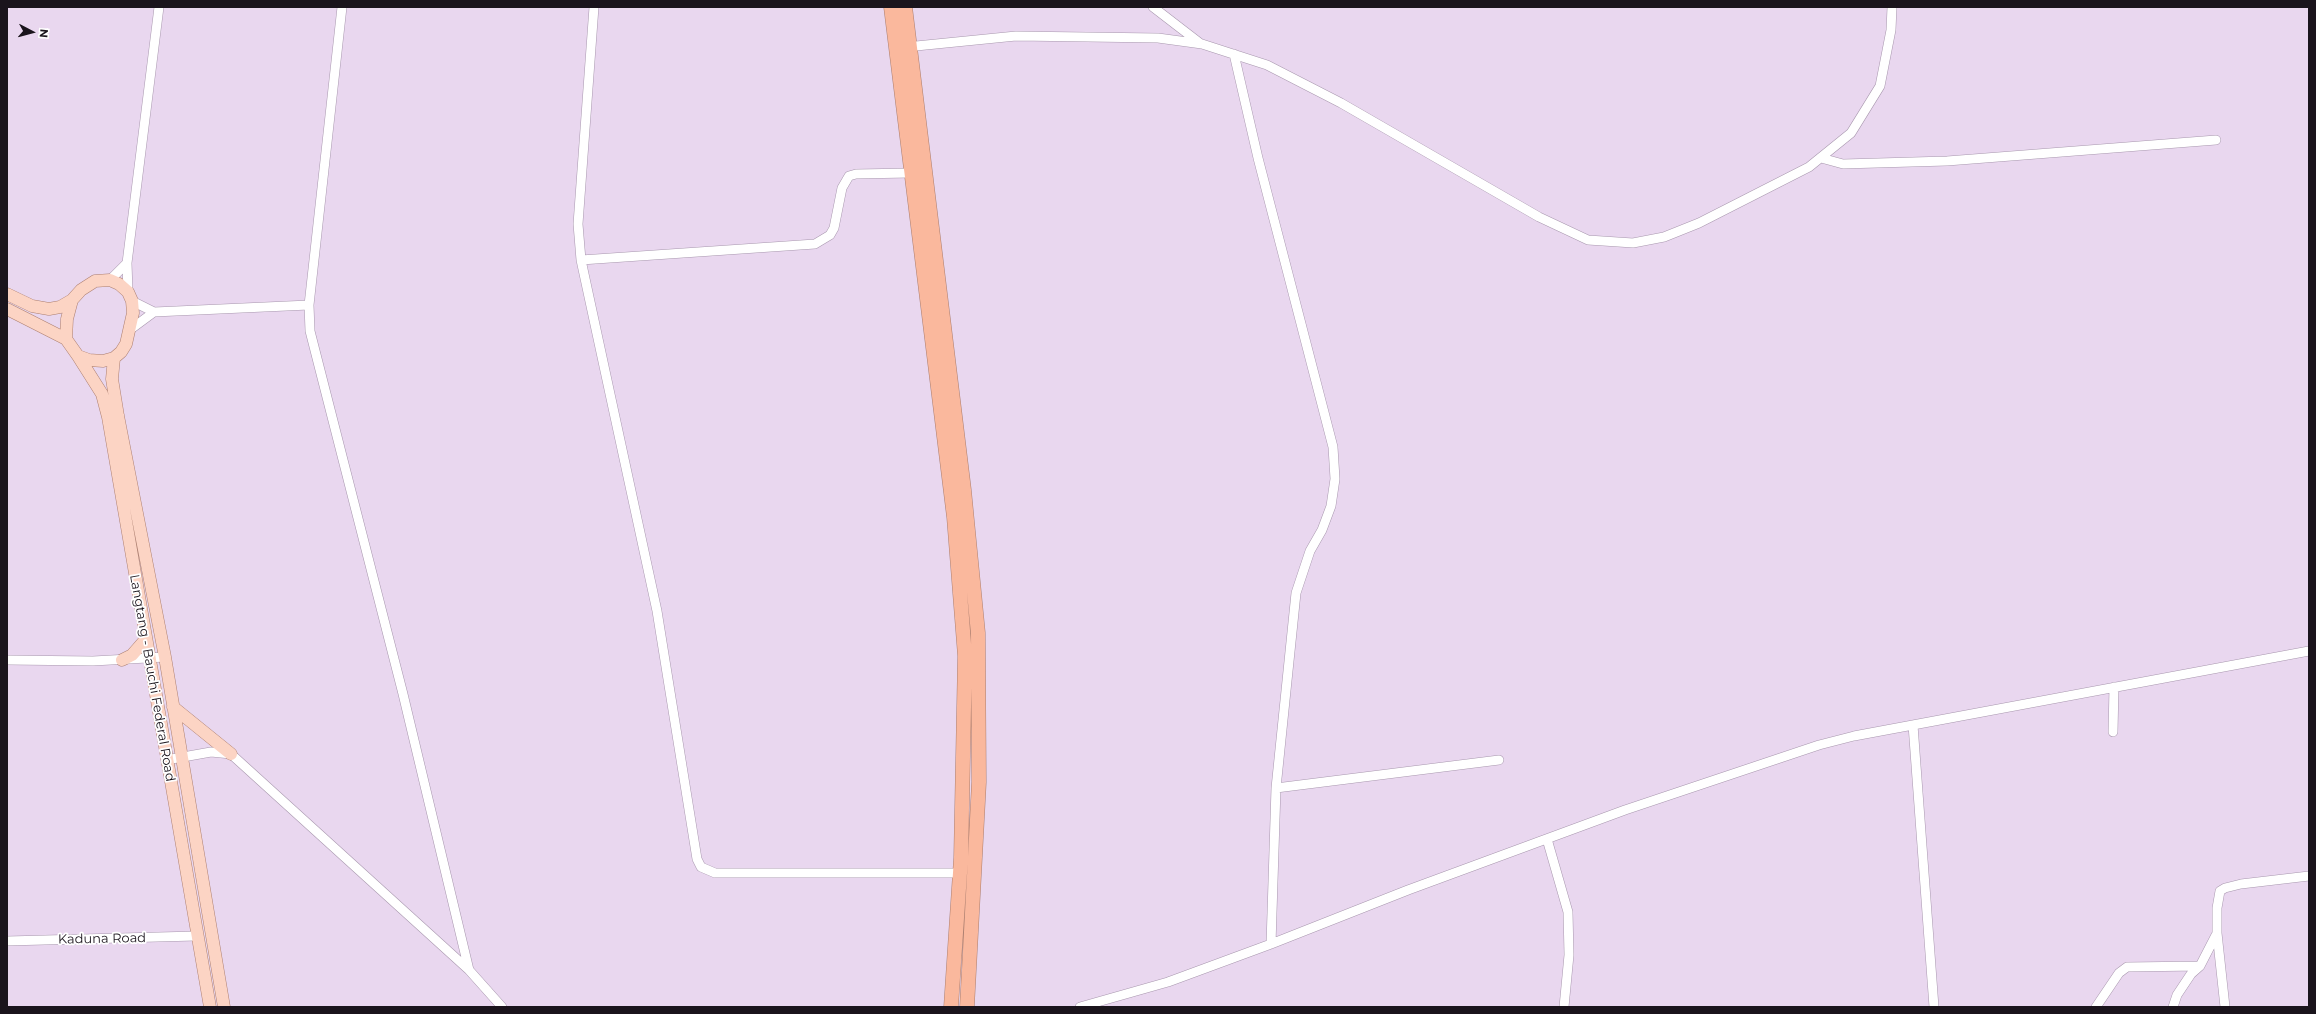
<!DOCTYPE html>
<html>
<head>
<meta charset="utf-8">
<style>
	body { margin:0 }
	#map { position:relative; width:2316px; height:1014px; overflow:hidden; background:#e9d7ef; font-family:Montserrat,sans-serif }
	canvas { display:block }
	.frame { position:absolute; inset:0; border:8px solid #1a141c; pointer-events:none }
	.north { position:absolute; left:12px; top:12px; width:40px; height:40px; -webkit-text-stroke:3px #fff; paint-order:stroke; rotate:96deg; font-size:11px; font-weight:700; line-height:16px; text-align:center; color:#1a141c }
	.north::after { content:''; display:block; margin:auto; width:14px; height:18px; background:#1a141c; clip-path:polygon(50% 0,100% 100%,50% 72%,0 100%) }
</style>
</head>
<body>
<div id="map">
<canvas width="2316" height="1014"></canvas>
<div class="frame"></div>
<div class="north">N</div>
</div>
<script>
const g = document.querySelector('canvas').getContext('2d');
g.lineJoin = 'round';
const poly = rows => new Path2D(rows.map(r => 'M' + r).join(''));
function stroke(path, color, width, dash) { g.strokeStyle = color; g.lineWidth = width; g.lineCap = dash ? 'butt' : 'round'; g.setLineDash(dash || []); g.stroke(path); }
function write(font, color, halo, rows, align = 'center') {
  g.font = font + ' Montserrat,sans-serif'; g.lineWidth = 3.5; g.setLineDash([]); g.textBaseline = 'middle'; g.strokeStyle = halo; g.fillStyle = color; for (const [text, x, y, turn = 0] of rows) {
    g.save(); g.translate(x, y); g.rotate((+turn || 0) * Math.PI / 180); g.textAlign = isNaN(turn) ? turn : align; if (halo) g.strokeText(text, 0, 0); g.fillText(text, 0, 0); g.restore();
  }
}
const minor = poly([
	[342,7,309,305,310,331,403,694,469,970],
	[594,7,578,224,581,260,657,611,697,859,701,867,715,873,961,873],
	[1153,7,1201,44],
	[906,47,1016,36,1158,38,1202,44,1267,65,1341,103,1539,217,1588,240,1633,243,1664,237,1699,223,1809,167,1851,133,1880,86,1891,30,1892,7],
	[1234,54,1258,158,1333,447,1335,479,1331,506,1322,530,1310,551,1296,593,1276,788,1271,944],
	[1821,158,1843,164,1947,161,2216,140],
	[581,260,815,244,830,235,834,228,842,188,849,176,856,174,910,173],
	[110,280,127,263],
	[128,292,127,263,159,7],
	[132,301,154,312,309,305],
	[131,329,154,312],
	[7,660,93,661,165,657],
	[1913,725,1934,1007],
	[2113,732,2114,687],
	[166,760,211,752,231,754,469,970,502,1007],
	[1276,788,1499,760],
	[1547,839,1568,912,1569,955,1564,1007],
	[7,941,196,936],
	[1080,1007,1168,982,1271,944,1408,890,1625,810,1819,745,1854,736,2309,651],
	[2096,1007,2119,973,2127,967,2200,966],
	[2173,1007,2177,995,2191,974,2200,966,2216,935],
	[2225,1007,2217,933,2217,908,2220,891,2225,888,2241,884,2309,876]
]);
const major = poly([
	[7,294,32,306,49,309,60,307,72,300],
	[7,309,66,339,78,356,89,360,103,361,114,358,121,352,126,344,133,313,132,301,128,292,119,284,110,280,95,281,81,290,72,300,67,319,66,339],
	[78,356,102,394,108,417,210,1007],
	[114,358,112,379,118,416,165,657,224,1007],
	[122,660,132,655,146,639],
	[173,707,231,754]
]);
const highway = poly([
	[891,7,954,517,965,656,961,858,951,1007],
	[905,7,964,490,978,633,979,782,967,1007]
]);
const streetNames = [
	["Langtang - Bauchi Federal Road",152,678,80],
	["Kaduna Road",102,939,-1]
];
stroke(minor, '#a897ae', 10);
stroke(major, '#ac7f70', 13);
stroke(highway, '#ac7f70', 15);
stroke(minor, '#fff', 9);
stroke(major, '#fcd4c4', 12);
stroke(highway, '#fab89d', 14);
write('13px', '#1a141c', '#fff', streetNames);
</script>
</body>
</html>
